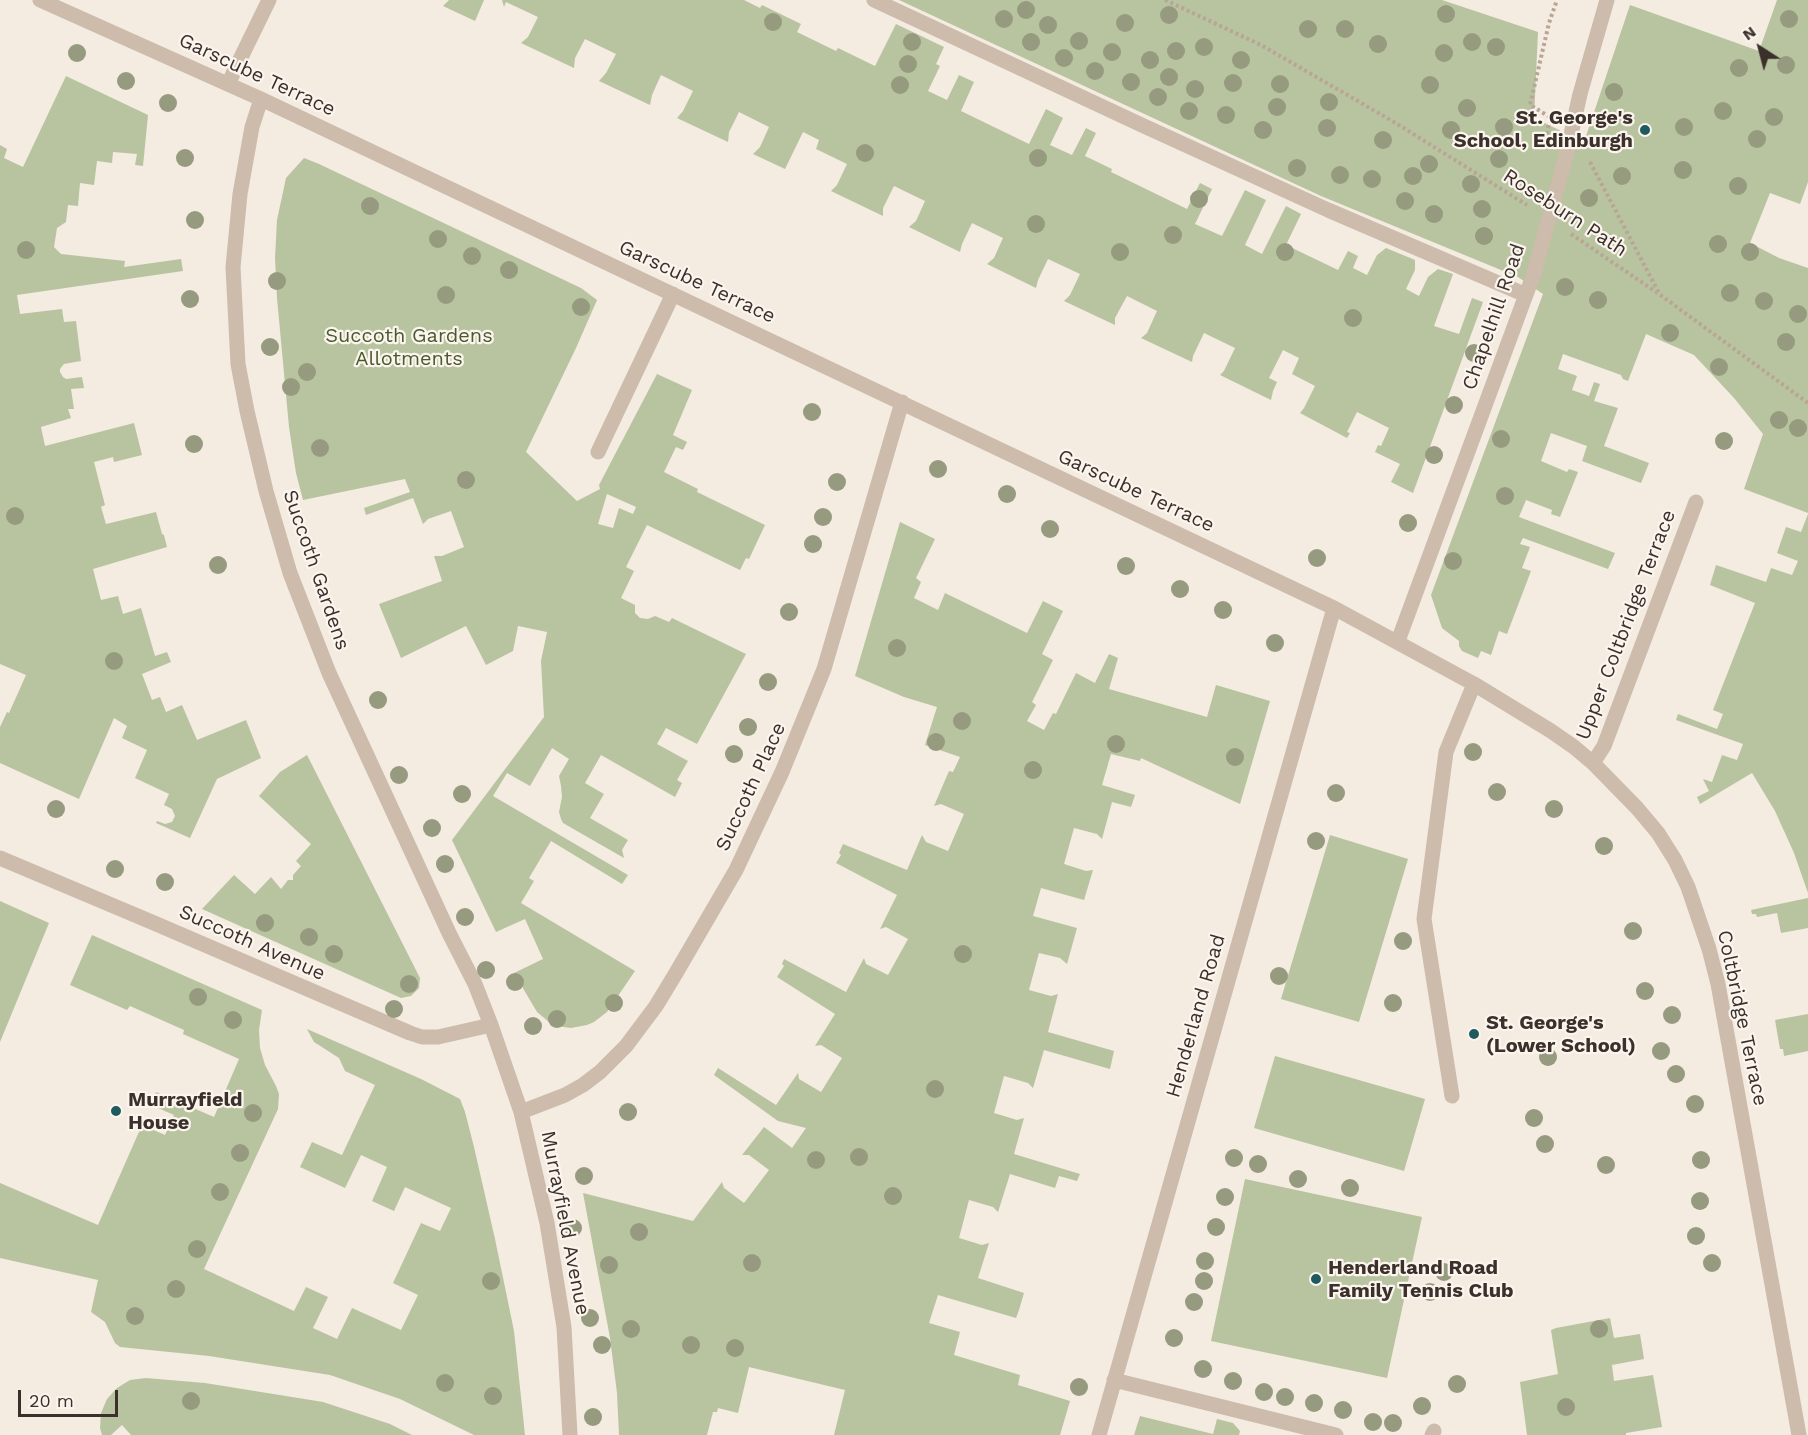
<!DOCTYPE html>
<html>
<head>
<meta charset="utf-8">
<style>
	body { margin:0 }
	#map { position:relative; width:1808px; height:1435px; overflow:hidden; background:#f4ebe1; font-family:"Work Sans",sans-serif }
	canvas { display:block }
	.north { position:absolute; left:1730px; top:18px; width:60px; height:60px; -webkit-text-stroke:4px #fbf5ee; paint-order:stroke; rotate:324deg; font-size:16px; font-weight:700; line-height:24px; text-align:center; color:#3b302b }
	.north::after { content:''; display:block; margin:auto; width:21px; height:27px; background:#3b302b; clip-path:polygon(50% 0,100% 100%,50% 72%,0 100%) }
	.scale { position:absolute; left:18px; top:1390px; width:100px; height:27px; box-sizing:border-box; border:3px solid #3b302b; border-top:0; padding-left:8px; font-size:18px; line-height:21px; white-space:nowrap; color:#3b302b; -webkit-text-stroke:4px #fbf5ee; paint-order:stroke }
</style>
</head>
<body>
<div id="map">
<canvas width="1808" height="1435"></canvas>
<div class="north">N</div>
<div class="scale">20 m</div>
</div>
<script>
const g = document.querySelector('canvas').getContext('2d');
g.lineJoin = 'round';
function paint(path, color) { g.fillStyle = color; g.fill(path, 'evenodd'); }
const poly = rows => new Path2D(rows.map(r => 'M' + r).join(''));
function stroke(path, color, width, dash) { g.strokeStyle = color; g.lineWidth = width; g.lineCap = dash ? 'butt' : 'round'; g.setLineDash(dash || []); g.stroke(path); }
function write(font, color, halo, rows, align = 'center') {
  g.font = font + ' "Work Sans",sans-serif'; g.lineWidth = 4.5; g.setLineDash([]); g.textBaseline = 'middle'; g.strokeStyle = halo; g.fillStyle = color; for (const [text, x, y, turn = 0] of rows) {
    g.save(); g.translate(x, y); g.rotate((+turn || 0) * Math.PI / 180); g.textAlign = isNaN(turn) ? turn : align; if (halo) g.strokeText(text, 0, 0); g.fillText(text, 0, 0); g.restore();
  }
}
const green = poly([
	[449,0,484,0,475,21,443,6],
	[502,0,744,0,760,8,762,5,801,24,797,32,836,51,838,48,875,66,896,24,944,47,936,64,940,66,928,91,947,100,959,75,974,82,961,111,1029,144,1046,109,1063,118,1050,145,1072,155,1086,128,1096,133,1085,156,1112,169,1111,172,1187,209,1200,183,1212,189,1195,224,1222,236,1245,190,1266,200,1245,245,1262,254,1286,206,1301,214,1286,245,1338,270,1348,251,1358,256,1353,268,1367,275,1377,255,1386,248,1415,260,1415,270,1406,289,1419,296,1428,277,1438,269,1453,274,1434,326,1459,334,1472,298,1483,302,1413,493,1391,482,1400,464,1375,452,1378,445,1381,446,1389,428,1357,412,1347,432,1350,433,1347,438,1300,413,1304,408,1315,386,1292,374,1299,358,1283,350,1269,378,1277,382,1273,391,1271,400,1220,375,1224,371,1235,348,1204,333,1193,356,1192,362,1141,338,1147,333,1157,311,1127,296,1115,318,1115,325,1064,301,1070,295,1080,274,1048,259,1038,280,1036,288,987,264,994,258,1003,238,972,223,962,244,960,252,909,227,916,221,925,201,894,186,883,208,883,216,831,191,837,185,847,164,816,149,819,140,803,132,785,169,753,154,760,147,769,127,739,112,729,132,728,142,677,118,683,111,693,91,661,75,652,95,650,105,599,81,606,73,616,54,585,39,575,58,574,68,521,43,528,37,538,17,506,2,504,7],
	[899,0,1442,0,1538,32,1534,118,1584,142,1630,5,1759,51,1777,0,1808,0,1808,182,1800,204,1770,193,1750,243,1779,258,1808,268,1808,513,1744,489,1763,434,1734,398,1694,355,1646,334,1628,381,1623,379,1621,375,1563,354,1558,369,1577,376,1572,390,1589,396,1594,382,1600,384,1594,401,1618,408,1604,446,1649,463,1641,483,1582,461,1587,446,1551,433,1541,461,1567,472,1569,469,1578,472,1560,517,1551,514,1552,510,1526,500,1519,517,1615,553,1608,569,1523,538,1520,544,1530,547,1522,568,1531,571,1507,634,1499,631,1491,655,1481,651,1478,658,1462,651,1459,646,1459,641,1442,628,1431,595,1543,294,1518,277,1321,196],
	[66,76,148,115,143,166,135,165,137,154,113,152,112,163,97,161,94,185,80,183,78,206,68,205,66,222,57,228,54,247,61,254,125,261,124,267,181,259,183,271,17,295,20,314,62,309,64,322,76,321,81,361,64,364,60,369,60,372,63,377,66,379,82,377,84,388,71,389,74,409,68,409,71,418,41,427,45,446,134,423,142,455,114,462,113,457,94,462,105,505,101,507,106,524,156,512,162,534,164,535,167,547,93,569,101,600,118,596,123,614,141,608,155,656,167,652,171,662,142,674,152,700,160,697,166,712,182,705,197,740,246,720,261,758,217,779,190,838,156,823,157,821,165,824,172,822,175,816,172,809,164,805,169,794,135,778,147,750,122,738,127,726,114,718,79,799,0,763,0,727,7,712,9,713,26,675,0,664,0,145,7,149,4,158,23,167],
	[304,158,319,164,581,288,597,300,576,348,526,452,577,501,600,489,599,485,657,374,692,390,673,435,687,442,683,450,676,447,664,472,698,489,697,492,765,525,749,559,746,558,740,570,647,525,626,567,634,571,621,598,635,605,635,613,640,618,648,619,655,616,669,622,672,618,746,654,697,744,666,728,657,744,688,761,677,780,682,783,675,797,601,755,585,783,604,794,590,818,628,840,622,850,624,858,563,823,561,819,559,812,562,797,561,786,559,776,569,759,552,748,530,786,507,773,493,796,628,875,622,884,551,841,529,878,534,881,521,903,635,971,607,1012,594,1022,587,1025,571,1028,563,1027,549,1022,537,1012,514,973,543,959,525,919,496,932,452,840,544,717,541,661,547,632,518,626,513,651,486,665,466,626,401,658,379,604,442,581,434,556,442,556,464,547,451,511,428,519,423,524,413,498,366,515,364,508,410,492,405,479,303,500,296,473,289,427,277,298,275,258,277,220,286,178],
	[607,494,636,507,633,514,619,508,613,528,598,524],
	[1808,514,1808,893,1794,853,1775,811,1752,773,1700,804,1697,797,1709,791,1703,779,1712,782,1722,755,1737,760,1743,744,1676,720,1678,714,1717,729,1723,714,1713,710,1755,603,1710,585,1716,565,1766,582,1771,568,1792,575,1798,561,1777,553,1786,527,1801,532],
	[900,522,935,539,916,578,921,582,914,598,938,610,945,593,1027,633,1043,601,1063,611,1042,654,1053,660,1032,702,1036,705,1027,721,1044,730,1053,713,1056,714,1076,673,1095,683,1109,654,1118,658,1109,689,1207,717,1216,685,1270,701,1240,804,1141,758,1140,761,1111,754,1102,785,1135,795,1131,807,1112,802,1102,839,1097,834,1074,828,1064,864,1086,871,1093,870,1084,900,1041,888,1033,916,1077,928,1067,964,1060,958,1039,953,1029,990,1051,996,1058,994,1048,1032,1114,1051,1110,1069,1044,1050,1033,1088,1028,1083,1004,1076,994,1113,1017,1120,1024,1118,1014,1154,1080,1174,1077,1181,1059,1176,1055,1188,1010,1174,998,1212,993,1207,969,1200,959,1238,982,1245,989,1243,978,1278,1024,1293,1019,1310,1016,1318,938,1295,929,1323,960,1332,954,1355,1020,1375,1018,1385,1070,1401,1060,1435,834,1435,845,1390,749,1367,738,1413,718,1408,717,1412,713,1412,707,1435,619,1435,617,1393,610,1338,583,1193,693,1221,722,1182,724,1188,744,1203,769,1170,749,1155,742,1155,764,1127,792,1148,806,1128,778,1121,714,1075,718,1068,776,1105,798,1073,799,1079,821,1092,842,1058,821,1045,815,1046,835,1014,777,977,784,966,782,964,784,959,846,992,864,958,866,964,888,975,908,939,886,927,880,929,897,895,836,863,841,855,839,853,843,844,907,870,922,835,926,842,948,851,964,814,941,804,934,806,949,771,953,772,960,757,925,745,937,707,904,697,855,676],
	[307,755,420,978,419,988,411,996,401,998,202,909,234,875,255,894,271,877,281,889,288,880,293,880,293,875,301,866,296,861,311,844,259,796,280,772],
	[1330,835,1408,859,1359,1022,1281,999],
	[1808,898,1808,928,1781,933,1777,913,1757,917,1756,914,1752,914,1751,910],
	[0,901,49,923,0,1042],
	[92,935,262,1010,259,1030,260,1048,265,1065,276,1086,279,1094,278,1109,204,1269,294,1311,306,1287,328,1297,313,1328,337,1339,352,1308,401,1330,418,1295,393,1283,421,1223,440,1231,451,1208,405,1187,394,1211,372,1201,387,1167,361,1155,345,1188,300,1167,312,1142,342,1155,375,1085,345,1071,339,1058,314,1042,307,1029,421,1079,460,1099,465,1112,474,1147,495,1239,514,1331,525,1435,474,1435,400,1399,330,1375,209,1356,120,1347,115,1343,105,1322,91,1312,98,1280,0,1258,0,1183,98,1225,142,1125,165,1135,174,1115,151,1105,156,1092,214,1117,239,1059,183,1034,184,1030,130,1006,127,1010,70,985],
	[1808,1014,1808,1051,1784,1056,1783,1049,1780,1049,1775,1020],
	[1275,1056,1425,1099,1404,1171,1254,1128],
	[1245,1179,1422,1217,1387,1378,1211,1341],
	[1610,1318,1614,1338,1640,1334,1644,1359,1612,1365,1614,1381,1653,1375,1662,1427,1626,1433,1626,1435,1527,1435,1520,1382,1558,1374,1551,1330,1556,1328],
	[146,1378,205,1383,323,1402,390,1424,412,1435,131,1435,122,1425,111,1435,102,1435,100,1428,101,1413,107,1399,117,1388,130,1380],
	[1140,1416,1213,1434,1217,1419,1233,1423,1240,1431,1239,1435,1134,1435]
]);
const path = poly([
	[1165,0,1261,45,1394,122,1527,205],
	[1550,117,1530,105,1549,23,1557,0],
	[1590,162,1659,293],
	[1571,234,1659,294,1808,403]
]);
const minor = poly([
	[40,0,261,99,1334,608,1474,684,1551,731,1574,747,1593,763,1637,808,1658,833,1675,860,1688,887,1709,949,1718,984,1799,1435],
	[874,0,1146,127,1328,210,1526,295],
	[228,84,269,0],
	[261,99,252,127,240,194,233,267,238,364,247,411,266,491,290,573,329,673,449,933,475,984,491,1025,521,1112,547,1223,564,1327,570,1435],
	[1568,148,1580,94,1607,0],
	[598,452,673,294],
	[1398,641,1534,273],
	[1593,763,1604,746,1696,502],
	[0,858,154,923,410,1033,422,1037,438,1037,491,1025],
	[1452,1096,1424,919,1446,752,1474,684],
	[521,1112,565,1095,583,1085,600,1072,626,1046,656,1006,676,973,736,870,782,772,824,669,902,402],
	[1114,1380,1336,1435],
	[1099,1435,1334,608],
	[1432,1435,1434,1431]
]);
const pathBridge = poly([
	[1547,134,1549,123]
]);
const minorBridge = poly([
	[1534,273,1568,148]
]);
const trees = [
	[1026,10],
	[1446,14],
	[1169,15],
	[1004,19],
	[1789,19],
	[773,22],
	[1125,23],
	[1048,25],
	[1308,29],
	[1345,29],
	[1079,41],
	[912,42],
	[1031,42],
	[1472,42],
	[1378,44],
	[1204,47],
	[1496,47],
	[1176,51],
	[1112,52],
	[77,53],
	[1444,53],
	[1064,58],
	[1150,60],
	[1241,60],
	[908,64],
	[1786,65],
	[1739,68],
	[1095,71],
	[1169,77],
	[126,81],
	[1131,82],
	[1233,83],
	[1280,84],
	[900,85],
	[1430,85],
	[1195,89],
	[1614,92],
	[1158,97],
	[1329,102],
	[168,103],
	[1277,107],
	[1467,108],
	[1189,111],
	[1723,111],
	[1226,115],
	[1774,117],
	[1504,127],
	[1684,127],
	[1327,128],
	[1263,130],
	[1451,130],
	[1757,139],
	[1383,140],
	[865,153],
	[185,158],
	[1038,158],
	[1499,159],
	[1429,164],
	[1297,168],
	[1683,170],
	[1340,175],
	[1413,176],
	[1622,176],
	[1372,179],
	[1471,184],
	[1738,186],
	[1589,198],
	[1199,199],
	[1405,201],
	[370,206],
	[1482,209],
	[1434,214],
	[195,220],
	[1036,224],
	[1173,235],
	[1484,236],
	[438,239],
	[1718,244],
	[26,250],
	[1120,252],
	[1285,252],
	[1750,252],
	[472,256],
	[509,270],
	[277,281],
	[1565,287],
	[1730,293],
	[446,295],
	[190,299],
	[1598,300],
	[1764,301],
	[581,307],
	[1798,314],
	[1353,318],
	[1670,333],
	[1786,342],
	[270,347],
	[1474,353],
	[1719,367],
	[307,372],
	[291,387],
	[1454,405],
	[812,412],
	[1779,420],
	[1798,428],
	[1501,439],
	[1724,441],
	[194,444],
	[320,448],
	[1434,455],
	[938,469],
	[466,480],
	[837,482],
	[1007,494],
	[1505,496],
	[15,516],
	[823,517],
	[1408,523],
	[1050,529],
	[813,544],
	[1317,558],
	[1453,561],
	[218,565],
	[1126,566],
	[1180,589],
	[1223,610],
	[789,612],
	[1275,643],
	[897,648],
	[114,661],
	[768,682],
	[378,700],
	[962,721],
	[748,727],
	[936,742],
	[1116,744],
	[1473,752],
	[734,754],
	[1235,757],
	[1033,770],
	[399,775],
	[1497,792],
	[1336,793],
	[462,794],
	[56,809],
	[1554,809],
	[432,828],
	[1316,841],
	[1604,846],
	[445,864],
	[115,869],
	[165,882],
	[465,917],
	[265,923],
	[1633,931],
	[309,937],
	[1403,941],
	[334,954],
	[963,954],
	[486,970],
	[1279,976],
	[515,982],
	[409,984],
	[1645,991],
	[198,997],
	[614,1003],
	[1393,1003],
	[394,1009],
	[1672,1015],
	[557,1019],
	[233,1020],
	[533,1026],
	[1661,1051],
	[1548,1057],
	[1676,1074],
	[935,1089],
	[1695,1104],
	[628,1112],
	[253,1113],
	[1534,1118],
	[1545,1144],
	[240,1153],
	[859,1157],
	[1234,1158],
	[816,1160],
	[1701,1160],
	[1258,1164],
	[1606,1165],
	[584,1176],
	[1298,1179],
	[1350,1188],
	[220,1192],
	[893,1196],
	[1225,1197],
	[1700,1201],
	[1216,1227],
	[573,1228],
	[639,1232],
	[1696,1236],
	[197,1249],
	[1205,1261],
	[752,1263],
	[1712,1263],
	[609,1265],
	[1444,1272],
	[491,1281],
	[1204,1281],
	[176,1289],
	[1430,1292],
	[1194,1302],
	[135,1316],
	[590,1318],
	[631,1329],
	[1599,1329],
	[1174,1338],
	[602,1345],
	[691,1345],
	[735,1348],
	[1203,1369],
	[1233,1381],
	[445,1383],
	[1457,1384],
	[1079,1387],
	[1264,1392],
	[493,1396],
	[1285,1397],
	[191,1401],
	[1314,1403],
	[1422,1406],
	[1566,1407],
	[1343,1410],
	[593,1417],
	[1373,1422],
	[1393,1423]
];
const markers = [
	[1645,130,6,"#1f5a5e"],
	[1474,1034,6,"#1f5a5e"],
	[116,1111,6,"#1f5a5e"],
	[1316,1279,6,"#1f5a5e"]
];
const streetNames = [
	["Garscube Terrace",257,75,25],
	["Roseburn Path",1565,213,33],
	["Garscube Terrace",697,282,25],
	["Chapelhill Road",1494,317,-71],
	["Garscube Terrace",1136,491,25],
	["Succoth Gardens",316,570,71],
	["Upper Coltbridge Terrace",1626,625,-69],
	["Succoth Place",751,787,-65],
	["Succoth Avenue",252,943,24],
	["Henderland Road",1196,1016,-74],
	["Coltbridge Terrace",1742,1018,78],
	["Murrayfield Avenue",565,1223,79]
];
const poiNames = [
	["St. George's",1633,118,"right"],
	["School, Edinburgh",1633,141,"right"],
	["St. George's",1486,1023],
	["(Lower School)",1486,1046],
	["Murrayfield",128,1100],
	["House",128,1123],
	["Henderland Road",1328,1268],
	["Family Tennis Club",1328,1291]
];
const parkNames = [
	["Succoth Gardens",409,336],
	["Allotments",409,359]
];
paint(green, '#b8c4a0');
stroke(path, '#b9a596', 4, [3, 3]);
stroke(minor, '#cdbbac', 15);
stroke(pathBridge, '#b9a596', 4, [3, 3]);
stroke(minorBridge, '#cdbbac', 15);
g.fillStyle = '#969b7f';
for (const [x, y] of trees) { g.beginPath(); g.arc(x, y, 9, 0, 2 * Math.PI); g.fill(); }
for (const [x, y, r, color] of markers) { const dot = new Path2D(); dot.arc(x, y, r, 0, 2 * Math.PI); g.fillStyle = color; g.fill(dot); stroke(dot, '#fbf5ee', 2); }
write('20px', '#3b302b', '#fbf5ee', streetNames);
write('bold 20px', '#3b302b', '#fbf5ee', poiNames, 'left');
write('20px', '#4a5a2e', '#fbf5ee', parkNames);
</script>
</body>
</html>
